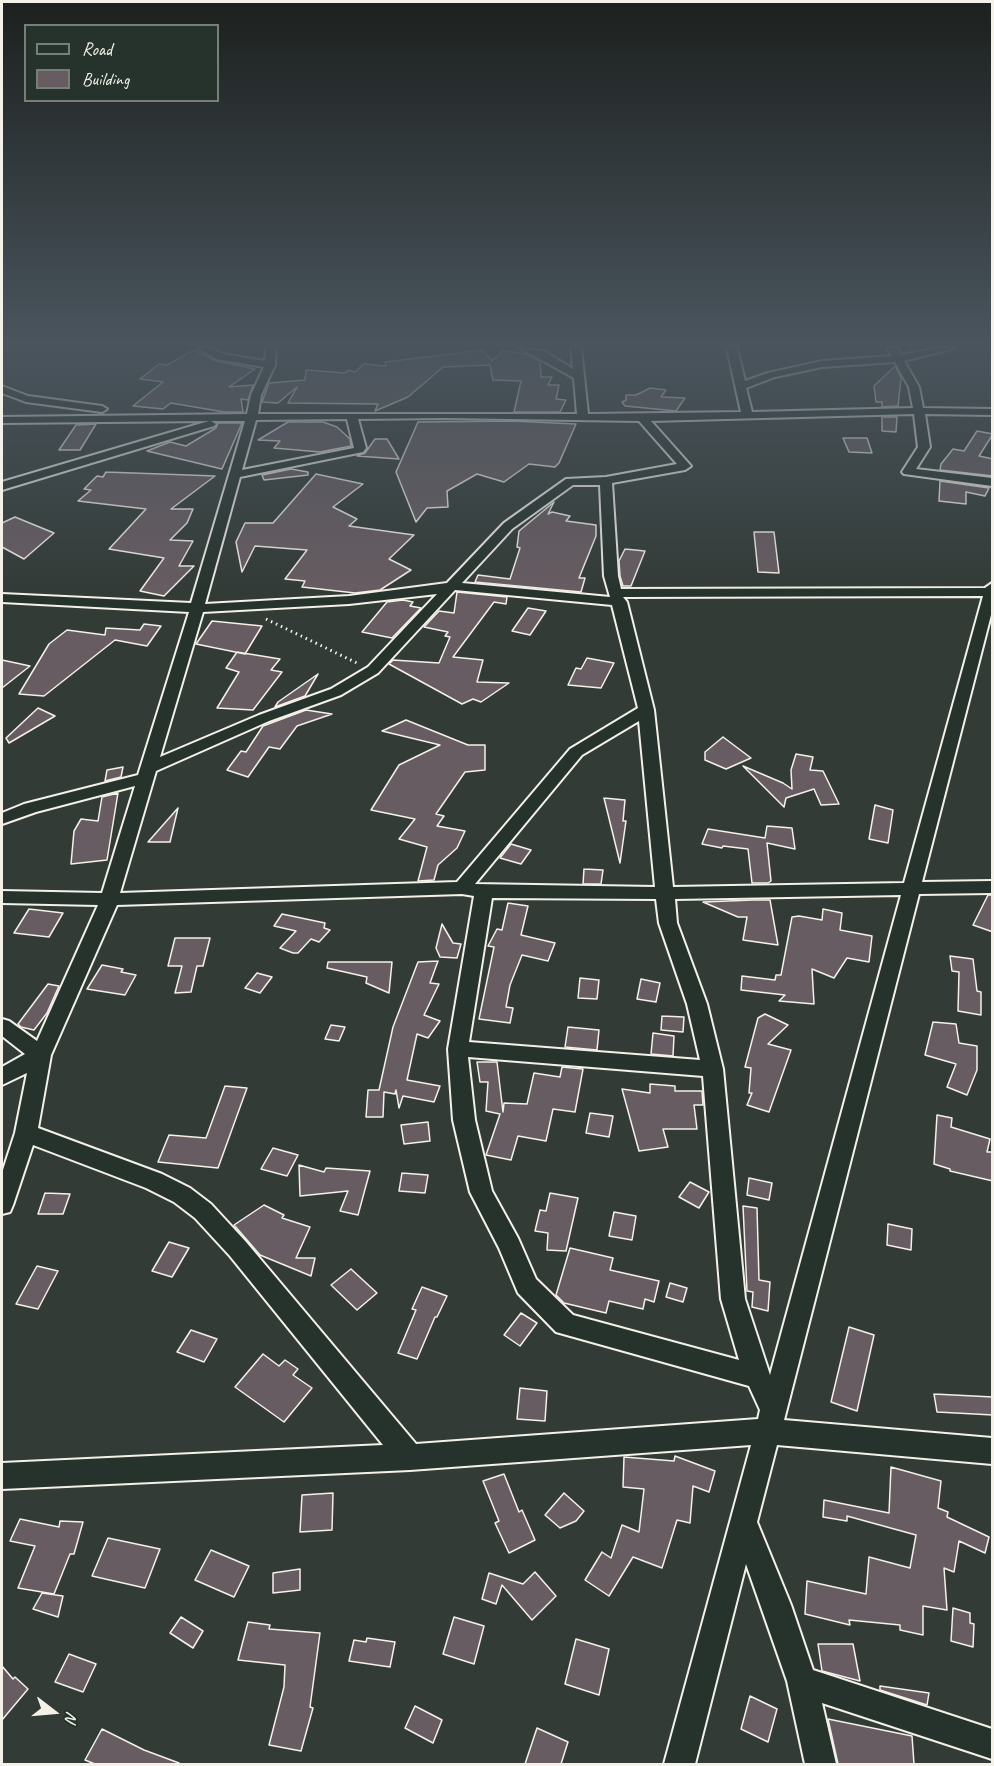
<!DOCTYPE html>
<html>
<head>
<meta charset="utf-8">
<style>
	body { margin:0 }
	#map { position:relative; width:994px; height:1766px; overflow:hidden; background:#333b37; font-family:Caveat,sans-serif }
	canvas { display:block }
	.frame { position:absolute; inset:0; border:3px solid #f4f1e8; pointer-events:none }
	.legend { position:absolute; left:24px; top:24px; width:195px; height:78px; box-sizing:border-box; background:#26332d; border:2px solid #787f78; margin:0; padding:8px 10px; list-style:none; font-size:18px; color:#f4f1e8 }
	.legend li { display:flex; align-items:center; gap:12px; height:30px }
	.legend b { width:30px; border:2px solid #787f78 }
	.north { position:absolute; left:24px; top:1682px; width:60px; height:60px; -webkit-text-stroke:4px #26332d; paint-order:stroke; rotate:106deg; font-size:16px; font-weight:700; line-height:24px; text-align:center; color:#f4f1e8 }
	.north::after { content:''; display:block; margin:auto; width:21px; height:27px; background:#f4f1e8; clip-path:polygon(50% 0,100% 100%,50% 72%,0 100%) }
</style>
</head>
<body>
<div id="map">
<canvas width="994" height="1766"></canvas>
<div class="frame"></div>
<ul class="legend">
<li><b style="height:8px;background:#26332d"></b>Road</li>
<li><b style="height:16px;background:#675c61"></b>Building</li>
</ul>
<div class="north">N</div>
</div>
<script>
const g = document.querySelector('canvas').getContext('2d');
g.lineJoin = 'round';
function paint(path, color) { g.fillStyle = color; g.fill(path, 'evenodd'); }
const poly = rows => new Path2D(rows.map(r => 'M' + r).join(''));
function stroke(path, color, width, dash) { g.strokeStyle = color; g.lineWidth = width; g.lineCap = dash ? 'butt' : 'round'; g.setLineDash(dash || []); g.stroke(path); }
const building = poly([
	[194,350,216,361,255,369,229,387,253,385,248,400,241,399,243,412,224,412,171,403,163,409,133,406,163,382,140,379,159,364,167,365,194,350],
	[483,350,492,361,503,351,526,354,540,361,541,377,552,377,548,385,559,385,556,399,566,400,560,412,514,412,521,381,493,380,490,365,443,367,408,397,375,411,378,404,288,403,297,387,278,403,262,402,269,383,305,380,306,370,345,373,348,370,355,372,364,364,386,366,385,362,483,350],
	[895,366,901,378,898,406,882,407,882,402,876,402,874,386,895,366],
	[650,388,666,390,661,397,685,398,676,411,625,406,622,402,626,400,626,395,636,395,650,388],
	[882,417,897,417,896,432,882,431,882,417],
	[512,421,576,424,559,463,555,467,529,464,504,482,477,474,447,491,448,507,427,508,416,522,396,472,418,422,512,421],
	[288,422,323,422,337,427,350,439,351,446,320,452,274,448,280,441,258,440,288,422],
	[218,423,242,423,222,469,147,451,170,442,186,446,216,428,218,423],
	[96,424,80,450,59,450,76,425,96,424],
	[977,431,993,434,979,456,993,459,993,476,940,470,941,464,953,449,964,451,977,431],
	[843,438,867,438,872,453,849,452,843,438],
	[375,439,387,439,399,459,357,456,365,453,375,439],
	[291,469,308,472,308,475,264,480,262,475,291,469],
	[106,472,215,476,171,509,193,509,187,523,170,540,193,541,179,566,194,566,164,596,140,591,164,558,109,549,146,509,78,501,91,490,84,489,97,476,103,477,106,472],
	[316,474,363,484,333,507,357,519,349,526,414,535,389,559,411,570,380,590,355,593,302,587,305,581,285,579,307,550,255,546,242,572,236,542,245,523,273,523,316,474],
	[940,481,989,488,985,496,966,492,966,504,939,501,940,481],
	[554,502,548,514,552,512,570,516,566,521,596,525,596,536,579,578,585,578,581,592,475,582,478,575,510,579,520,548,517,547,519,531,554,502],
	[15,517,54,533,24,559,2,547,2,523,15,517],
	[754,532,774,532,779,573,758,572,754,532],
	[625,549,645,551,631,586,623,586,620,576,619,561,625,549],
	[457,592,507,597,506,604,494,602,453,657,483,660,477,682,509,683,481,702,473,699,462,704,389,664,393,660,439,663,450,637,445,636,448,632,424,627,439,611,454,613,457,592],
	[403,600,413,602,410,606,421,608,392,638,362,632,387,602,403,600],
	[528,608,546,611,530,635,512,631,528,608],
	[212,621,262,626,245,654,196,644,212,621],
	[144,624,161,626,147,646,115,640,44,696,19,694,49,644,67,630,105,635,106,628,140,630,144,624],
	[237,652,280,659,271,670,282,672,253,710,217,708,239,672,226,668,237,652],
	[587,658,614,663,601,688,568,685,576,668,581,669,587,658],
	[2,660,30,666,2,688,2,660],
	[318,674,305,696,275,707,278,702,318,674],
	[38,708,55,716,9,743,6,738,38,708],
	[306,710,332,714,297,726,280,749,269,747,248,777,227,770,241,751,246,752,263,726,306,710],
	[406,720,468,745,485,745,485,770,465,772,436,814,444,816,437,826,465,831,457,848,438,865,434,880,418,881,427,847,399,839,415,819,371,810,399,765,440,745,382,731,406,720],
	[723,737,751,758,726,769,705,760,705,752,723,737],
	[796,754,813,757,810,770,823,771,839,804,821,805,814,789,786,798,784,807,743,766,783,783,792,789,791,770,796,754],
	[123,767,121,777,105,781,107,770,123,767],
	[118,793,107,860,71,864,74,831,81,819,98,821,102,797,118,793],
	[604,798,625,800,623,821,626,821,620,863,604,798],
	[875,805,893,810,888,843,869,839,875,805],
	[178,808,170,842,148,842,178,808],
	[767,826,792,828,795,849,767,843,771,881,768,883,752,883,748,849,723,846,722,848,702,844,708,829,765,838,767,826],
	[511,844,531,850,521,864,500,858,511,844],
	[584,869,603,870,601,884,583,884,584,869],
	[988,895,993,895,993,932,973,925,988,895],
	[753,900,770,900,778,945,743,940,747,917,738,917,703,902,753,900],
	[508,903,528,906,521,935,555,943,548,961,522,955,510,985,506,1007,513,1008,510,1023,479,1019,494,947,488,946,497,929,502,930,508,903],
	[29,909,63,913,49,937,14,933,29,909],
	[823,909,842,913,840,930,872,936,869,962,847,958,834,978,812,969,814,1004,779,1001,785,995,741,990,742,976,775,980,776,975,781,975,792,917,799,916,822,920,823,909],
	[282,914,325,923,324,928,330,930,319,942,311,939,298,953,293,953,280,948,296,931,274,926,282,914],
	[442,924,453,943,461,944,457,958,440,957,436,948,442,924],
	[175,938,210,938,203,966,197,966,191,992,175,993,182,966,168,966,175,938],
	[950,956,973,959,977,991,981,992,981,1015,958,1011,959,972,952,971,950,956],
	[438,961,430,983,439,984,424,1015,440,1021,428,1038,417,1034,407,1080,440,1086,434,1102,403,1096,399,1108,396,1090,395,1094,384,1092,383,1117,366,1117,368,1090,379,1090,393,1027,418,962,438,961],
	[328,962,392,962,389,993,366,983,367,977,327,968,328,962],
	[102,965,123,969,121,972,136,975,125,995,87,989,102,965],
	[257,973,272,977,260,993,245,988,257,973],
	[580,978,599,980,597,999,578,998,580,978],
	[641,979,660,983,656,1002,637,999,641,979],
	[48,984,59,986,47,1013,34,1030,21,1027,18,1024,48,984],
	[765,1014,788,1025,768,1044,791,1050,769,1112,747,1105,752,1093,749,1093,751,1068,745,1067,758,1018,765,1014],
	[662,1016,684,1017,683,1032,661,1030,662,1016],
	[933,1022,956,1024,959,1043,977,1046,977,1070,967,1095,947,1087,956,1064,925,1055,933,1022],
	[331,1025,345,1027,339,1041,325,1039,331,1025],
	[568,1027,599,1030,597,1050,565,1047,568,1027],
	[653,1033,674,1036,673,1056,651,1054,653,1033],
	[477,1062,497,1062,503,1112,504,1103,527,1104,534,1073,560,1077,562,1067,583,1069,575,1112,553,1109,546,1141,518,1136,511,1160,486,1155,500,1114,486,1111,488,1082,480,1082,477,1062],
	[650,1084,675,1086,675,1091,702,1091,703,1105,694,1105,697,1129,663,1129,668,1147,639,1151,622,1089,650,1093,650,1084],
	[225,1086,247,1088,218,1168,158,1162,169,1135,206,1138,225,1086],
	[590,1113,613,1116,609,1137,586,1133,590,1113],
	[937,1115,952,1118,951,1127,990,1139,987,1152,993,1152,993,1181,950,1171,950,1169,934,1164,937,1115],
	[428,1122,430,1141,404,1144,401,1125,428,1122],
	[273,1148,298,1155,287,1176,261,1169,273,1148],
	[299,1165,324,1172,326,1168,370,1171,358,1215,340,1211,348,1191,300,1196,299,1165],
	[402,1173,428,1175,425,1193,399,1191,402,1173],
	[749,1178,772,1183,769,1200,747,1195,749,1178],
	[690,1182,709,1192,699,1208,679,1197,690,1182],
	[45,1193,70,1194,63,1214,38,1214,45,1193],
	[550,1193,578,1198,566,1251,547,1250,548,1233,535,1231,540,1210,546,1211,550,1193],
	[264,1205,284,1215,282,1218,310,1227,296,1258,315,1258,311,1276,260,1255,234,1225,264,1205],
	[743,1206,757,1208,759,1280,770,1282,768,1311,752,1307,753,1292,747,1291,743,1206],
	[614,1212,636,1216,632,1240,609,1236,614,1212],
	[888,1224,912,1229,911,1250,887,1245,888,1224],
	[169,1242,189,1248,172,1277,152,1271,169,1242],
	[570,1248,613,1258,610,1270,659,1281,654,1302,645,1299,643,1309,609,1301,606,1313,564,1303,556,1295,570,1248],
	[37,1266,58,1271,38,1309,16,1304,37,1266],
	[351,1269,377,1293,357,1310,331,1285,351,1269],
	[670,1283,687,1288,683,1302,666,1297,670,1283],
	[422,1287,447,1296,437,1317,435,1317,417,1359,398,1353,416,1310,412,1309,422,1287],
	[521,1313,537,1323,520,1346,504,1335,521,1313],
	[849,1327,874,1335,857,1411,831,1402,849,1327],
	[191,1330,217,1339,204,1362,177,1352,191,1330],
	[263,1354,279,1366,285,1360,298,1369,293,1375,312,1388,284,1422,235,1387,263,1354],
	[520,1388,547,1391,545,1421,517,1419,520,1388],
	[934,1394,993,1397,993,1415,937,1412,934,1394],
	[675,1456,715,1471,709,1492,693,1486,690,1523,677,1520,662,1568,633,1557,609,1596,585,1580,602,1552,611,1558,622,1525,639,1532,644,1489,623,1487,624,1457,674,1461,675,1456],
	[891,1467,941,1481,938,1508,948,1512,947,1517,989,1537,985,1553,959,1541,954,1572,944,1568,947,1610,923,1606,923,1635,900,1630,900,1625,849,1620,850,1625,805,1614,807,1581,866,1594,869,1557,910,1568,916,1535,847,1516,847,1521,823,1517,824,1500,889,1513,891,1467],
	[504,1474,519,1512,522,1510,535,1540,509,1553,495,1523,499,1521,483,1481,504,1474],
	[333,1493,332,1530,300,1532,302,1495,333,1493],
	[564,1493,584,1511,576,1521,560,1528,545,1515,564,1493],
	[20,1519,59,1527,60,1521,83,1522,74,1554,70,1554,54,1594,18,1588,35,1546,10,1541,20,1519],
	[108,1538,160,1549,145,1588,92,1576,108,1538],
	[211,1550,249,1566,234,1597,195,1580,211,1550],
	[300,1569,300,1590,273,1593,273,1573,300,1569],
	[535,1572,556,1596,532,1620,502,1585,496,1604,482,1599,489,1573,523,1584,535,1572],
	[42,1593,63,1596,58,1617,33,1609,42,1593],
	[953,1608,970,1613,970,1623,974,1624,973,1647,951,1641,953,1608],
	[181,1617,203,1631,193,1648,170,1633,181,1617],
	[454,1617,484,1626,474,1664,443,1654,454,1617],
	[248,1622,270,1625,269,1629,320,1633,310,1707,313,1708,301,1751,269,1745,284,1687,285,1665,238,1660,248,1622],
	[367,1638,395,1642,390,1667,349,1661,354,1640,366,1642,367,1638],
	[576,1639,609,1649,599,1695,565,1684,576,1639],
	[818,1644,853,1644,860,1681,822,1671,818,1644],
	[69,1654,96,1664,83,1692,55,1682,69,1654],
	[2,1666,13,1679,15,1677,28,1689,2,1720,2,1666],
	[880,1686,929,1693,927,1705,880,1690,880,1686],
	[750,1696,777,1709,768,1742,741,1729,750,1696],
	[415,1706,442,1720,433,1743,405,1728,415,1706],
	[828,1719,912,1736,914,1764,838,1764,828,1719],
	[537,1728,568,1742,561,1764,525,1764,537,1728],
	[102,1729,144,1750,179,1763,178,1764,95,1764,85,1760,102,1729]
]);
const path = poly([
	[266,619,359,664]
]);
const minor = poly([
	[199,348,211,348,223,354,265,361,266,348,276,348,275,365,261,395,258,414,577,414,574,378,520,348,544,351,573,369,571,348,581,348,588,414,741,412,727,348,737,348,745,381,768,373,822,361,892,356,887,348,897,348,901,355,936,348,955,348,904,361,919,387,923,408,992,409,992,415,925,414,930,447,916,469,992,478,992,486,904,474,902,472,918,447,914,414,651,421,691,466,685,470,612,483,618,576,621,589,985,588,992,583,992,611,922,882,992,881,992,893,919,894,784,1420,992,1438,992,1464,777,1445,757,1522,791,1605,813,1670,992,1729,992,1759,822,1703,836,1764,805,1764,787,1681,746,1564,695,1764,664,1764,751,1445,410,1470,2,1489,2,1463,383,1445,230,1256,195,1218,174,1202,146,1188,33,1145,13,1205,10,1212,2,1214,2,1173,15,1133,27,1073,2,1085,2,1067,25,1054,2,1036,2,1019,9,1021,37,1041,98,905,2,903,2,891,102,893,135,786,36,812,2,824,2,813,24,804,138,775,189,612,2,602,2,594,191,603,245,421,211,421,216,424,214,426,2,490,2,482,209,421,2,423,2,417,247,414,251,395,264,367,216,359,199,348],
	[895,362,909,387,913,408,752,412,746,388,775,377,822,367,895,362],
	[444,418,639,421,677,464,606,477,566,479,504,523,447,583,349,596,205,604,240,477,363,452,366,448,358,419,444,418],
	[347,419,354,448,242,470,256,420,347,419],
	[573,485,600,485,604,576,610,597,462,583,512,529,573,485],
	[455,590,612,605,638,708,570,749,457,882,120,893,156,771,269,721,341,695,378,673,455,590],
	[437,594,368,667,331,689,259,715,160,757,203,612,349,604,437,594],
	[983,596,904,883,673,887,654,710,627,602,623,597,983,596],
	[639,721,655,887,475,884,582,755,639,721],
	[462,894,474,896,448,1049,453,1120,470,1192,499,1248,518,1293,556,1332,749,1386,760,1410,758,1419,416,1444,246,1242,211,1204,190,1188,162,1174,38,1128,51,1055,117,905,462,894],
	[901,895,770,1375,745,1299,723,1069,707,1004,677,923,675,899,901,895],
	[492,898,656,899,659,923,687,1004,700,1060,469,1042,492,898],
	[468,1057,703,1076,721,1299,739,1360,573,1315,536,1279,518,1238,492,1191,475,1120,468,1057],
	[2,386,28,396,102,406,107,409,102,412,26,402,2,393,2,386]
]);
paint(building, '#675c61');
stroke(building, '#f4f1e8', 1.5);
stroke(minor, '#f4f1e8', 4);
stroke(path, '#f4f1e8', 3, [1.5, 4]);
paint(minor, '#26332d');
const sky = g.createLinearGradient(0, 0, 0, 595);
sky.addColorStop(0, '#1c201e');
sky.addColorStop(0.58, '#4a555e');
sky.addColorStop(1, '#4a555e00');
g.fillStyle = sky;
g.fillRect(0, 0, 994, 595);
</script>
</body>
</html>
